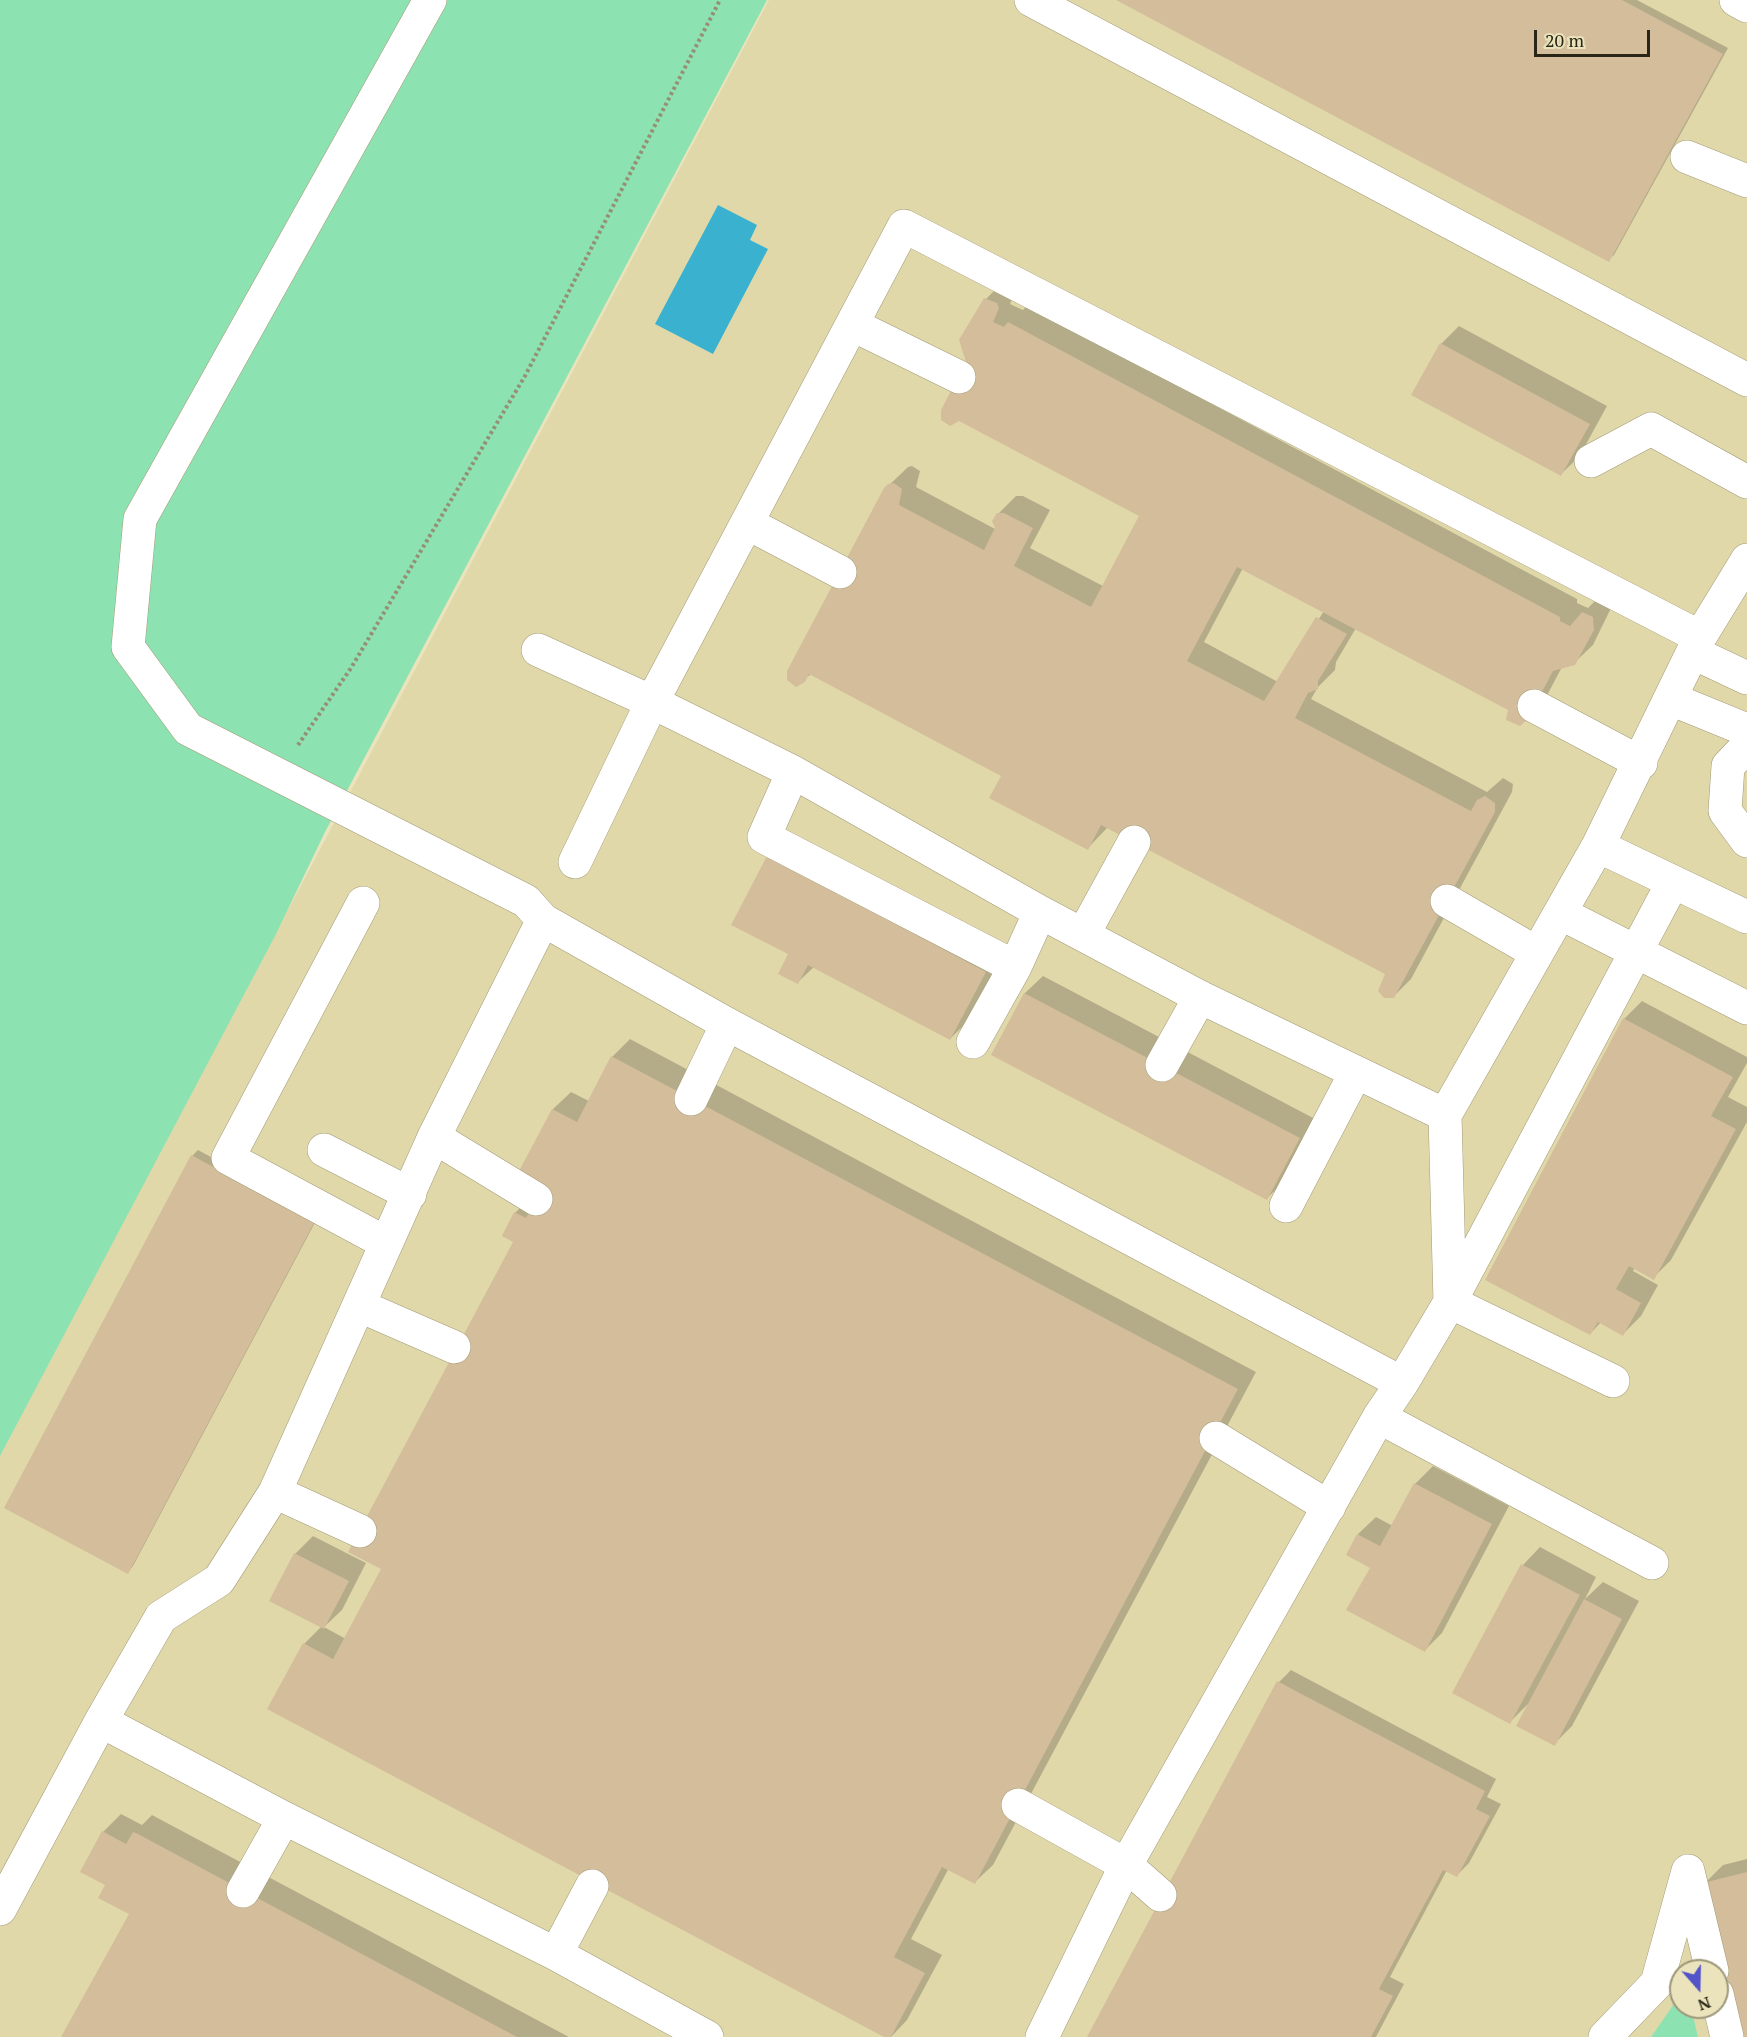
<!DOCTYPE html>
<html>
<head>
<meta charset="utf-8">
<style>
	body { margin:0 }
	#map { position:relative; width:1747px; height:2037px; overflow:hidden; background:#eae3bc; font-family:"PT Serif",serif }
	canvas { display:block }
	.north { position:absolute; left:1669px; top:1959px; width:60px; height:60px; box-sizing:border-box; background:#eae3bc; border:2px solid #9d977a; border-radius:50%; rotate:160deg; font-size:16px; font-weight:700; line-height:24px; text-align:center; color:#292617 }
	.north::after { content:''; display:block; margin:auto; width:21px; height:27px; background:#5353ca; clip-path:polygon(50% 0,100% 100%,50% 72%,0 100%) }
	.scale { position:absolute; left:1534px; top:30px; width:116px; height:27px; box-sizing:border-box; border:3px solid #292617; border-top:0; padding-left:8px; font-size:18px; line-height:21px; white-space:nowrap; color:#292617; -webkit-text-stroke:4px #eae3bc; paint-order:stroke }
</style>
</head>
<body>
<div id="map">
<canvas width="1747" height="2037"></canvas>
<div class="north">N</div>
<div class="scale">20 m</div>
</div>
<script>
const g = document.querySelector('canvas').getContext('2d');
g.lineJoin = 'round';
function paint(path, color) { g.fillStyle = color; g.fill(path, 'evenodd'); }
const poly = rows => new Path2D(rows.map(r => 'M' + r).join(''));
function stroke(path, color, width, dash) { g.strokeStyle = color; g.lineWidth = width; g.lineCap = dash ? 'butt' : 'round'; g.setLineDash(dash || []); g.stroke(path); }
const built = poly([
	[0,0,289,908,769,0,1747,0,1747,2037,0,2037],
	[1681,1971,1717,1971,1717,2007,1681,2007]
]);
const green = poly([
	[0,0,767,0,325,832,275,936,0,1456],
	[1681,1994,1681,2007,1691,2007,1698,2037,1651,2037]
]);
const water = poly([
	[718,205,757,225,750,240,768,249,713,354,655,324]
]);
const shadow = poly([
	[1119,0,1637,0,1728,48,1614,255,1608,260],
	[1004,281,1016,289,1010,304,1023,310,1027,305,1577,599,1577,603,1588,608,1601,595,1612,606,1593,645,1574,663,1562,667,1544,701,1510,709,1356,628,1336,662,1335,670,1318,687,1311,699,1487,792,1503,778,1513,784,1512,792,1411,979,1393,997,1386,974,1108,827,1088,848,1003,775,811,674,796,686,787,676,885,489,908,467,912,466,920,471,916,487,997,530,998,514,1016,496,1023,496,1050,510,1030,548,1103,586,1141,515,959,419,968,362,986,299],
	[1243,568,1324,611,1278,682,1204,642],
	[1459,326,1607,406,1579,457,1561,474,1441,344],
	[786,839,1003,954,968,1021,950,1039,814,967,798,982,790,954],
	[1043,976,1317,1120,1285,1181,1267,1198,993,1054,1025,993],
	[1642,1001,1747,1057,1747,1063,1728,1097,1747,1107,1747,1122,1671,1260,1653,1278,1635,1267,1633,1271,1658,1285,1641,1316,1623,1334,1601,1322,1590,1334,1624,1019],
	[630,1039,1256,1372,993,1865,975,1882,949,1868,911,1939,942,1955,907,2020,891,2037,304,1644,322,1626,295,1554,313,1536,366,1563,342,1610,324,1627,346,1639,383,1569,516,1241,515,1213,533,1195,520,1172,553,1109,571,1092,589,1101,612,1057],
	[198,1150,319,1215,133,1566,128,1572,6,1508,192,1156],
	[1433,1466,1509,1506,1442,1633,1424,1651,1372,1567,1358,1534,1376,1517,1393,1526,1415,1484],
	[1540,1547,1596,1577,1585,1599,1603,1582,1639,1601,1572,1726,1554,1744,1530,1702,1509,1723,1523,1565],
	[1291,1670,1496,1779,1487,1797,1501,1804,1469,1863,1457,1875,1447,1870,1390,1977,1404,1984,1376,2037,1089,2037,1279,1682],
	[121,1814,142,1825,152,1815,569,2037,63,2037,131,1913,107,1884,103,1832],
	[1747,1859,1747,2037,1744,2037,1705,1883,1723,1865]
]);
const building = poly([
	[1116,0,1622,0,1723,54,1609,262],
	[984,298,997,303,999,308,993,322,1004,327,1008,322,1560,617,1560,621,1570,626,1582,612,1593,617,1594,630,1575,665,1553,671,1527,720,1520,726,1506,720,1508,710,1237,567,1187,661,1264,701,1316,617,1347,634,1318,681,1318,689,1308,693,1295,718,1471,811,1477,800,1485,796,1495,803,1495,812,1394,998,1384,998,1378,991,1385,974,1101,825,1088,850,989,798,1001,776,809,674,805,682,796,687,787,680,787,671,884,488,888,484,894,483,902,489,899,505,984,550,995,528,992,521,997,513,1004,513,1033,528,1014,566,1091,607,1139,516,959,421,950,426,941,420,941,410,966,362,959,340],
	[1440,343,1590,424,1561,476,1411,395],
	[767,856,986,972,950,1040,808,965,798,984,778,974,788,954,731,925],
	[1024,993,1300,1138,1267,1200,991,1055],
	[1623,1018,1733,1077,1711,1116,1736,1129,1654,1280,1629,1266,1616,1289,1641,1303,1623,1336,1598,1322,1590,1335,1485,1280],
	[611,1056,1238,1389,975,1884,942,1867,894,1957,925,1973,891,2037,884,2037,267,1709,303,1643,333,1659,381,1569,348,1552,513,1242,502,1236,514,1212,526,1218,543,1186,518,1173,552,1109,577,1122],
	[191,1155,315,1221,128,1574,4,1508],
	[1414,1483,1492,1524,1425,1652,1346,1610,1370,1568,1346,1555,1357,1534,1380,1546],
	[294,1553,349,1581,324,1629,269,1601],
	[1521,1564,1580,1595,1510,1724,1452,1693],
	[1584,1599,1622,1619,1555,1746,1516,1726],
	[1277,1681,1485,1791,1476,1809,1490,1816,1457,1877,1443,1870,1379,1989,1393,1996,1371,2037,1087,2037],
	[102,1831,126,1844,133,1832,136,1833,517,2037,61,2037,129,1914,98,1898,105,1885,80,1872],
	[1747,1872,1747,2037,1743,2037,1703,1883]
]);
const path = poly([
	[298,745,351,668,525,376,720,0]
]);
const minor = poly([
	[430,0,140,519,128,647,188,729,526,901,543,920,434,1137,275,1492,219,1580,161,1617,101,1721,284,1818,556,1954,707,2037],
	[1031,0,1747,380],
	[1736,0,1747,6],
	[1687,157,1747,181],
	[853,325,959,377],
	[1591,461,1651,429,1747,482],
	[747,523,840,572],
	[538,650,652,702,904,226,1700,637],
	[1694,653,1747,678],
	[1671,699,1747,730],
	[1534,706,1641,763],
	[1747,746,1728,766,1725,811,1747,841],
	[793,772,764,837,1015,967,1040,912],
	[1598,846,1747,917],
	[575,862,652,702,793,772,1040,912,1200,997,1445,1115],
	[1447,901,1537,953],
	[363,903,228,1158,386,1243],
	[1560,913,1747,1008],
	[543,920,727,1024,1402,1383],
	[1084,933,1134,842],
	[973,1042,1015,967],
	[1162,1065,1200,997],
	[691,1099,727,1024],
	[434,1137,536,1199],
	[324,1150,410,1194],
	[1286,1206,1355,1074],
	[360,1306,454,1347],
	[1613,1381,1450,1302,1673,882],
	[1379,1417,1652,1563],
	[1216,1438,1329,1507],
	[275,1492,360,1531],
	[1018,1805,1126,1865,1160,1895],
	[243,1891,284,1818],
	[0,1909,101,1721],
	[556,1954,592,1886],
	[1717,1994,1727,2037],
	[1042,2037,1126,1865,1379,1417,1402,1383,1450,1302,1445,1115,1598,846,1700,637,1747,560],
	[1605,2037,1657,1983,1688,1871,1712,1971]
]);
paint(built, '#e1d8aa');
paint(green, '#8de2b2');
paint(water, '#3ab1cf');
paint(shadow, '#0003');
paint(building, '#d3bd9b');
stroke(minor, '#a29b76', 34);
stroke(path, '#958f73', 4, [3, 3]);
stroke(minor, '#fff', 33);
</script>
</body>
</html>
